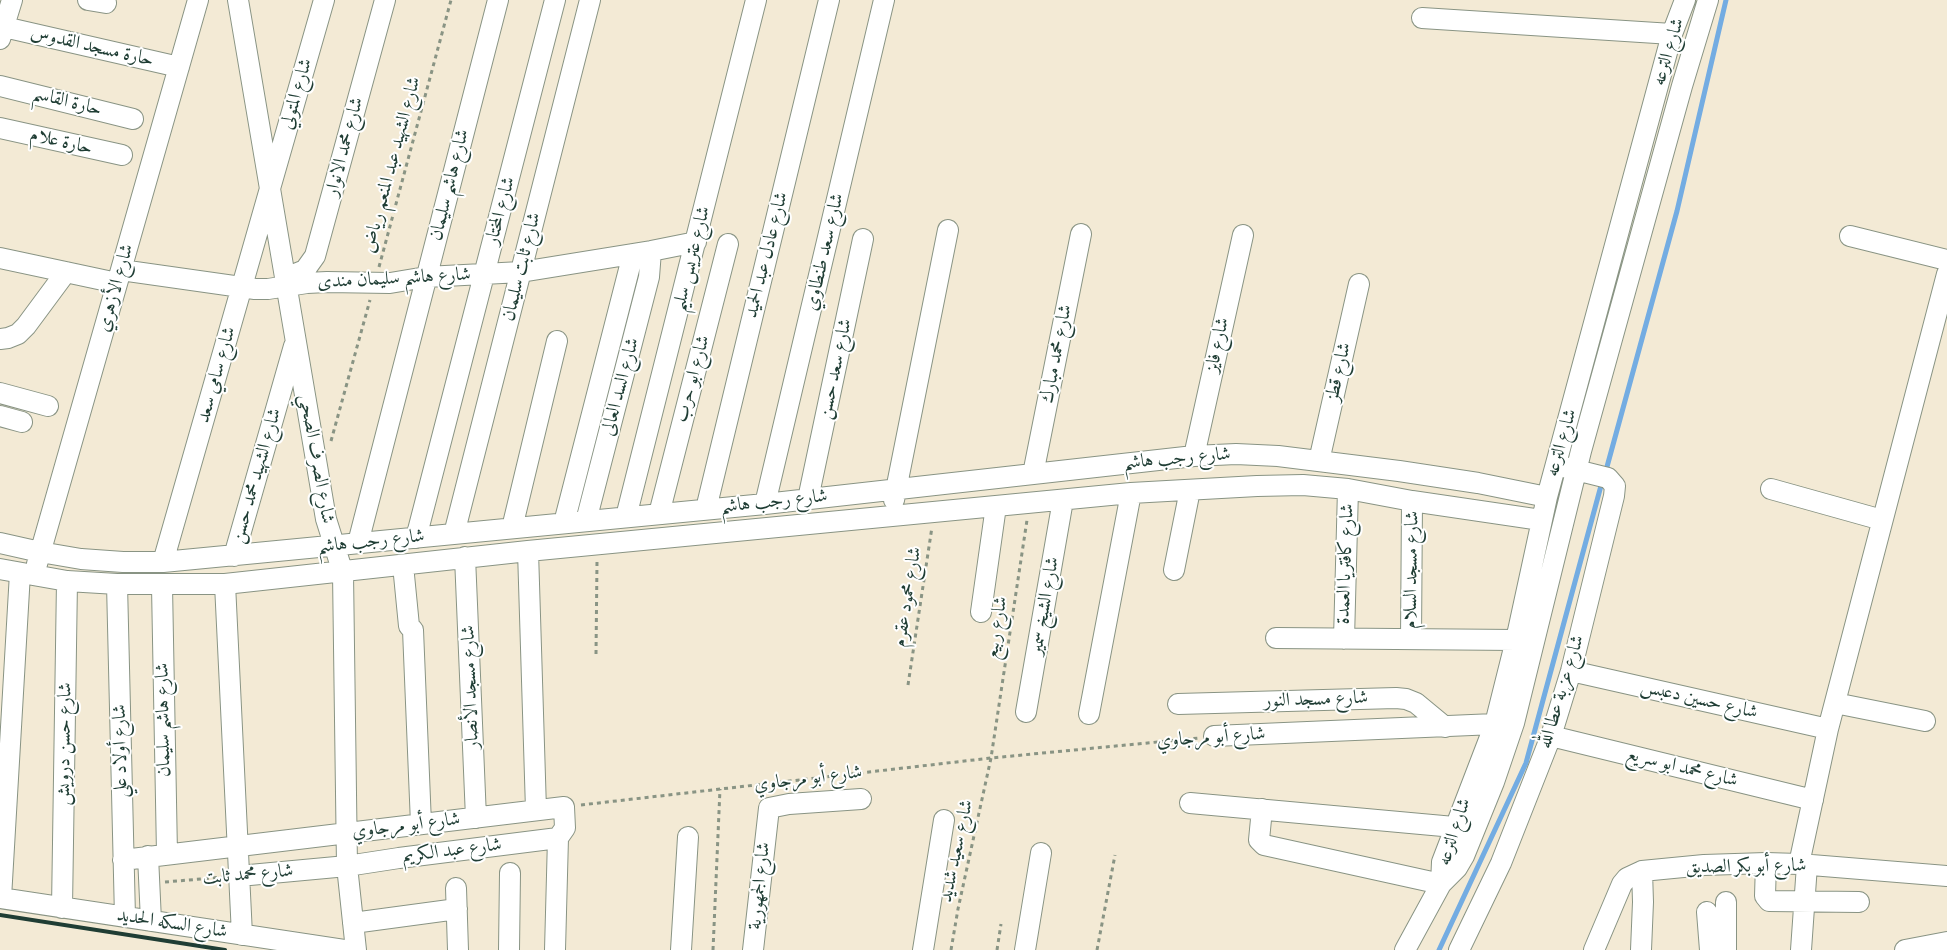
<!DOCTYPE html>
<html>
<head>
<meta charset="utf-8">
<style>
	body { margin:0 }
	canvas { display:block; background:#f3ead5 }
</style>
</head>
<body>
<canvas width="1947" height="950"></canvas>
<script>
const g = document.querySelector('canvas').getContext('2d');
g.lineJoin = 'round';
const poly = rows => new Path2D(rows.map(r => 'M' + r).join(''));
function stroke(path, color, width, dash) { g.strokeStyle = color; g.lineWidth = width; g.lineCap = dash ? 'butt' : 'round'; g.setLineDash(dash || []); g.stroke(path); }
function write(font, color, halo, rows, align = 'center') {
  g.font = font + ' "Libre Bodoni",Amiri,serif'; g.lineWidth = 4; g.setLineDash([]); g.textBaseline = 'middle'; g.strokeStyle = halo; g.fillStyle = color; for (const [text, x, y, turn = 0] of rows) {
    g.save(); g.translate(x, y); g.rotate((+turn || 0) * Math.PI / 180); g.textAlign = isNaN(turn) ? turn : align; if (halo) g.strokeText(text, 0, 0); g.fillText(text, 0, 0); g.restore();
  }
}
const stream = poly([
	[1605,474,1677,211,1726,0],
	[1439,950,1526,763,1602,482]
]);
const path = poly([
	[379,267,451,0],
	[331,441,370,300],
	[596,654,597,561],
	[908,685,932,527],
	[581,805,991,758,1199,738],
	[165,882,224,877],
	[713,950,720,789],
	[951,950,958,909,991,758,1027,520],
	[997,950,1001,924],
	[1097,950,1115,855]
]);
const minor = poly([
	[88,0,106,3],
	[238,0,326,519,343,573,347,866,356,950],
	[1422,18,1672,34],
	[4,27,179,67],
	[0,39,12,0],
	[0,86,133,119],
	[0,128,122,155],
	[1850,236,1947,260],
	[0,258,117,283],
	[121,270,255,289,268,289,307,283,327,282,390,283,426,277,521,272,651,251,696,242],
	[285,278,305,270,315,256,385,0],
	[0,339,8,338,18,334,26,326,66,272],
	[0,393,48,406],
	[0,416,22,422],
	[1194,456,1243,235],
	[1319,461,1359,284],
	[1033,474,1081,234],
	[1771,489,1882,520],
	[808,499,863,239],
	[894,500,948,230],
	[765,504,884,0],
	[706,509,829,0],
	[659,514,728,244],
	[626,517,756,0],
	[586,521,649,277,651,251],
	[564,523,633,254],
	[512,528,557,341],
	[454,534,590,0],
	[416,538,555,0],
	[0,543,40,552,81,559,123,562,163,562,765,504,1194,456,1236,454,1278,456,1399,471,1478,483,1547,497],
	[358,543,498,0],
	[528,551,536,810],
	[234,556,294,346],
	[465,557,476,818],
	[163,562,324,0],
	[37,564,198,0],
	[403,565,409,626,413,630,421,824],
	[0,569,67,581,117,584,225,584,528,551,1131,493,1257,486,1303,485,1348,489,1412,501,1541,520],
	[1174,570,1190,490],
	[117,584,125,917],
	[225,584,242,935],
	[162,586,167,854],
	[981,612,996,506],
	[1276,638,1516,640],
	[1344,639,1348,489],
	[1411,639,1412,501],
	[1571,671,1828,729],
	[1835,703,1925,721],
	[1178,704,1396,698,1406,699,1416,703,1445,727],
	[1026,712,1063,500],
	[1089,714,1131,493],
	[1214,736,1495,724],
	[1551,736,1813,800],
	[1190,803,1454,827],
	[1262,809,1259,840,1264,845,1441,884],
	[148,856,151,921],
	[123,860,564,807,565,828,558,838,555,950],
	[1766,863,1765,896,1769,901,1859,902],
	[1799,864,1828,729,1947,274],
	[239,876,347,866,399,858,558,838],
	[1441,884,1442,862,1495,724,1516,640,1547,497,1672,34,1685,0],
	[456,888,458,950],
	[0,898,344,950],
	[1,898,20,573],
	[62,908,67,581],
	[1707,912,1710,950],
	[353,923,457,909],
	[509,950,510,873],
	[681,950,688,837],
	[753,950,769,808,789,804,861,799],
	[923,950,944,820],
	[1025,950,1041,853],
	[1405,950,1441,884,1457,868,1464,856,1494,782,1514,723,1581,451,1682,86,1708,0],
	[1459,950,1501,863,1551,736,1571,671,1614,496,1615,486,1608,478,1564,467],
	[1594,950,1622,884,1627,878,1642,871,1704,865,1766,863,1799,864,1947,876],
	[1641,950,1643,902,1642,871],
	[1726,950,1726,902],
	[1801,950,1807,865],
	[1905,950,1947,942]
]);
const rail = poly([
	[0,915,225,950]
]);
const streetNames = [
	["حارة مسجد القدوس",92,47,13],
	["شارع الترعه",1669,52,-73],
	["شارع المتولي",297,94,-74],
	["حارة القاسم",67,102,14],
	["حارة علام",61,142,13],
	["شارع محمد الانوار",345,147,-75],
	["شارع الشهيد عبد المنعم رياض",392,165,-75],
	["شارع هاشم سليمان",450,185,-76],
	["شارع المختار",501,211,-75],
	["شارع سعد طنطاوي",825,252,-77],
	["شارع عادل عبد الحميد",767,255,-76],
	["شارع عتريس سليم",692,259,-76],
	["شارع ثابت سليمان",522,267,-76],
	["شارع هاشم سليمان مندى",394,279,-3],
	["شارع الأزهري",116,288,-74],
	["شارع فايز",1218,345,-78],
	["شارع محمد مبارك",1057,354,-79],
	["شارع سعد حسن",836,369,-78],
	["شارع قطز",1339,372,-77],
	["شارع سامي سعد",217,375,-74],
	["شارع ابو حرب",693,379,-75],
	["شارع السد العالى",621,387,-75],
	["شارع الترعه",1562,443,-74],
	["شارع الصرف الصحي",316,459,80],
	["شارع رجب هاشم",1177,459,-5],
	["شارع الشهيد محمد حسن",257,476,-74],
	["شارع رجب هاشم",774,502,-6],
	["شارع رجب هاشم",371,542,-6],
	["شارع كافتريا العمدة",1346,564,-88],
	["شارع مسجد السلام",1412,570,-89],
	["شارع محمود عقرم",908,597,-81],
	["شارع الشيخ سمير",1045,606,-80],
	["شارع ربيع",997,628,-81],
	["شارع مسجد الأنصار",471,687,-92],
	["شارع عزبة عطا الله",1562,692,-73],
	["شارع مسجد النور",1316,700,-2],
	["شارع حسين دعبس",1699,700,13],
	["شارع هاشم سليمان",164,720,-91],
	["شارع أبو مرجاوي",1211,738,-4],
	["شارع حسن درويش",65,744,-89],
	["شارع أولاد علي",121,751,-91],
	["شارع محمد ابو سريع",1682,768,14],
	["شارع أبو مرجاوي",808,779,-7],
	["شارع أبو مرجاوي",406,826,-7],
	["شارع الترعه",1455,832,-72],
	["شارع عبد الكريم",452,851,-7],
	["شارع سعيد شديد",957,851,-78],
	["شارع أبو بكر الصديق",1746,867,-1],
	["شارع محمد ثابت",248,875,-5],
	["شارع الجمهورية",760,886,-84],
	["شارع السكه الحديد",172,924,9]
];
stroke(stream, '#73ace2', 5);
stroke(minor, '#899484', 22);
stroke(path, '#899484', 3, [4, 4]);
stroke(minor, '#fff', 20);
stroke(rail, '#1f3d34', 4);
write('19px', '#1f3d34', '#fff', streetNames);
</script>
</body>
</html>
